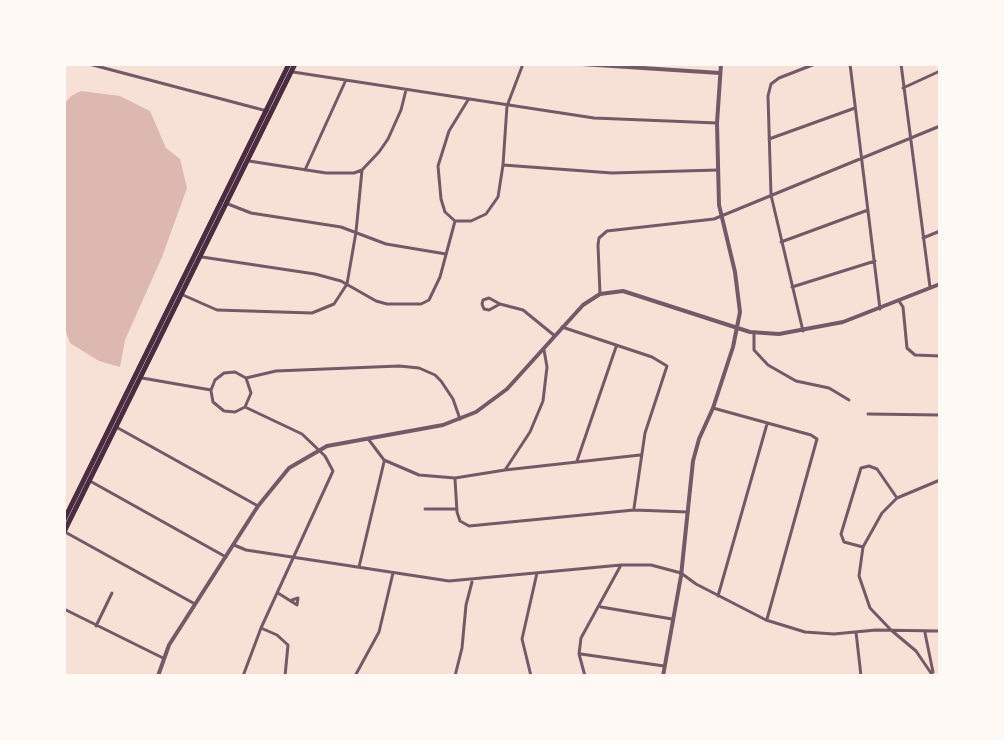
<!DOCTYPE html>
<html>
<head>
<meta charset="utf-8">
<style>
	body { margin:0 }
	#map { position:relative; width:1004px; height:740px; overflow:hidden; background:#f7e1d7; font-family:Montserrat,sans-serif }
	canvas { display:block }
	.frame { position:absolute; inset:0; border:66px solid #fffaf5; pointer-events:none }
</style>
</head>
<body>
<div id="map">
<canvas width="1004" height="740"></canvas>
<div class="frame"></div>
</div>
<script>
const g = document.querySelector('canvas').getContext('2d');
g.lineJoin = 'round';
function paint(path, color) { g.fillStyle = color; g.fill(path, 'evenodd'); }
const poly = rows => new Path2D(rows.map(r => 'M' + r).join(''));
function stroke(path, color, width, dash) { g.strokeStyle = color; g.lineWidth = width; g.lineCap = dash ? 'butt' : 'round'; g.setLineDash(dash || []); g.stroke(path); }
const water = poly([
	[81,91,120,96,150,111,166,148,180,159,187,188,162,257,125,340,120,367,99,361,70,343,64,327,64,104,71,96]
]);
const minor = poly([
	[89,64,267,111],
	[850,64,880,309],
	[901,64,930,287],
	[293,72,594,118,717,123],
	[903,88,940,71],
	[769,139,855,108],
	[249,161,326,173,354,173,362,170,379,152,388,139,401,110,406,90],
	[503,165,612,173,718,170],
	[305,170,345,82],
	[228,204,251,213,341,227,386,244,446,254],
	[455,221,471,221,486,214,498,197,503,165,507,106,523,64],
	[923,238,940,231],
	[781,242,868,210],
	[202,257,315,274,341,281,376,301,387,304,421,304,429,300,440,277,455,221,445,212,441,199,438,166,449,131,468,100],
	[792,287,875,261],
	[600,294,598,245,599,238,607,231,714,219,940,126],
	[183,295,217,310,312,313,334,304,347,284,356,232,362,170],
	[899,301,903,307,907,348,915,355,940,356],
	[500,304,489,310,484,309,482,304,483,300,489,298,500,304,523,310,555,336],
	[562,327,652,357,667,366,645,433,634,508],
	[803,331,771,195,768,96,771,84,779,78,815,64],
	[754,332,754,350,768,365,796,381,829,388,849,400],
	[142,378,211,390],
	[246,378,276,371,399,366,419,368,435,375,441,381,453,399,460,419],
	[211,390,215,380,224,373,235,372,246,378],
	[211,391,213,402,224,411,235,412,245,407],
	[245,407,251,393,246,378],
	[713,408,811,435,817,439,767,619],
	[868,414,940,415],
	[118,428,258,506],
	[369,440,384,460,419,475,455,478,505,470,530,432,543,401,547,367,544,350],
	[577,461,616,347],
	[505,470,640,455],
	[455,479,457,512,460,521,469,526,634,510,688,512],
	[90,481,226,557],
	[425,509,457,509],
	[65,532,195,604],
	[234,545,246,550,449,581,621,565,651,565,681,573,696,584,766,620,805,632,834,634,876,630,940,631],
	[863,547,844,542,841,534,861,468,869,466,877,469,897,498],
	[359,567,384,462],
	[278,593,297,605,298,598,292,600],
	[718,596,767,424],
	[601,607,672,619],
	[64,609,163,658],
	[96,626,112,593],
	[261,628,277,635,288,645,285,676],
	[856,632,861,676],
	[925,633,933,672],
	[581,654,664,666],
	[243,676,261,628,333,471,325,456,302,434,245,407],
	[355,676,379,632,393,573],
	[455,676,462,648,466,605,472,582],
	[531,676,522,639,537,573],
	[585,676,579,654,581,638,621,565],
	[933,676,916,651,891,630,870,608,859,576,863,547,882,513,897,498,940,480]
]);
const tertiary = poly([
	[581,64,720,73],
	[158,676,169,645,258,506,289,468,327,446,443,425,476,412,507,389,583,305,600,294,623,291,750,332,779,334,843,322,940,284],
	[663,676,681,576,693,461,699,439,713,408,733,347,740,312,735,272,719,205,717,123,721,64]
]);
const primary = poly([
	[64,520,289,64],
	[64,532,295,64]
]);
paint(water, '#dcb8b0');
stroke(minor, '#755966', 3);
stroke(tertiary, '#755966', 4);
stroke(primary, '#4a2c40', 5);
</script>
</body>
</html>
